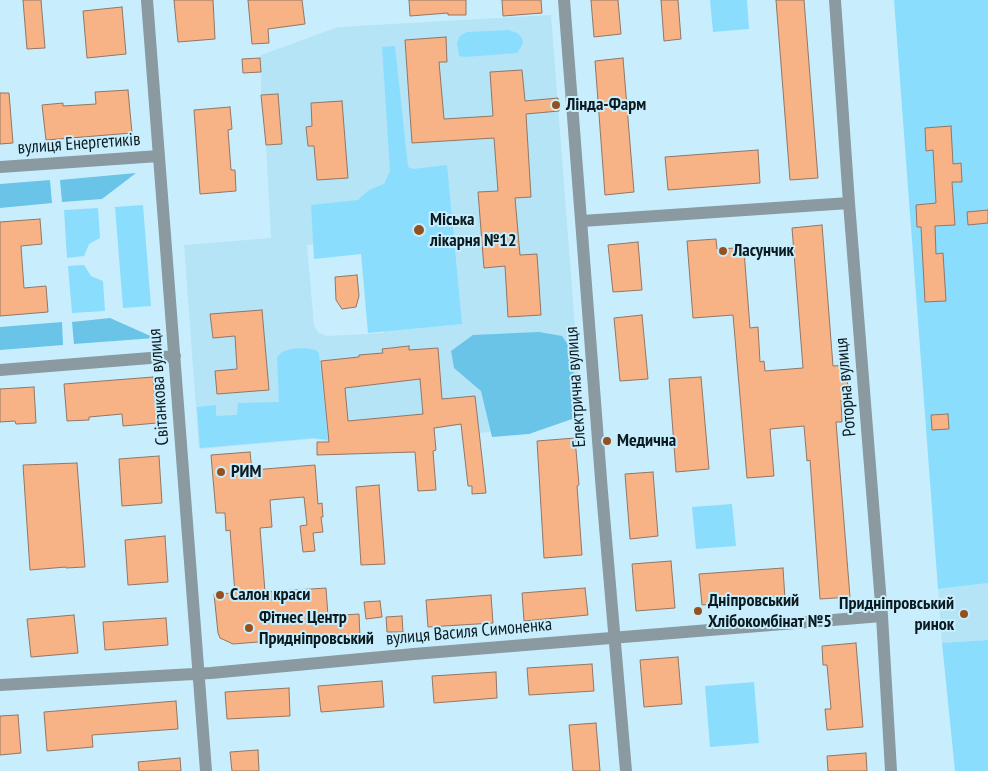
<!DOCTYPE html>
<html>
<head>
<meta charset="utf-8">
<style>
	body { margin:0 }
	canvas { display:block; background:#c8eefe }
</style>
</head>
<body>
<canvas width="988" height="771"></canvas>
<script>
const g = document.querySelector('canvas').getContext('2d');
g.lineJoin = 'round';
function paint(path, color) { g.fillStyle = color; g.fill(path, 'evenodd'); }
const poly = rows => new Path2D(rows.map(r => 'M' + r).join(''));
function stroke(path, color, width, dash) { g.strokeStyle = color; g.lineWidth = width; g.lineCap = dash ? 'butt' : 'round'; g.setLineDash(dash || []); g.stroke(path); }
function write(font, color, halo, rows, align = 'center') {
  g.font = font + ' "PT Sans Narrow",sans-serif'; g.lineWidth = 4; g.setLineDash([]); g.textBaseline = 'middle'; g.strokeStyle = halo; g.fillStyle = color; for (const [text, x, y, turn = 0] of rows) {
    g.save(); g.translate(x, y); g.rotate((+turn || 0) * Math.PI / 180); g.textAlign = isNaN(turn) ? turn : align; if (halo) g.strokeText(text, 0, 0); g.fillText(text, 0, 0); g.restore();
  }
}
const built = poly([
	[551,15,582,418,480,433,478,423,327,441,314,439,199,449,184,245,271,238,266,145,282,143,278,94,261,95,261,55,338,27],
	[355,241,379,275,384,333,326,336,318,332,314,325,307,245],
	[988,583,988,640,942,643,938,589]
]);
const green = poly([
	[710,0,747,0,749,29,713,32],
	[894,0,988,0,988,583,938,589],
	[509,30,517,33,522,38,523,44,517,53,465,57,459,56,457,43,460,36,467,32],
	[395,46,408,167,413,169,447,165,462,324,368,333,361,254,314,259,311,205,358,200,369,190,384,184,390,171,382,47],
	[143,205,151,306,123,308,115,207],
	[98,208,100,238,89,244,84,256,67,258,64,210],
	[84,265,91,276,103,281,105,311,72,313,68,266],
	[305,348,316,350,319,354,328,440,314,438,200,448,197,407,216,405,216,416,237,415,238,403,279,402,277,357,282,352,291,349],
	[732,504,736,546,696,549,692,507],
	[988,640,988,771,955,771,942,643],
	[754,682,759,743,710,747,705,686]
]);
const forest = poly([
	[136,173,102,199,62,202,60,180],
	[50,180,52,203,0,208,0,184],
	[110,318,155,338,74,344,72,322],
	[62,322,63,345,0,350,0,327],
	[539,332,562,336,571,349,574,375,575,418,529,434,492,437,481,391,454,368,451,351,473,335]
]);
const building = poly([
	[23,0,41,0,45,48,27,49,23,0],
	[174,0,213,0,215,39,178,42,174,0],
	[248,0,302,0,305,24,268,29,269,43,252,44,248,0],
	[409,0,466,0,466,15,448,15,448,13,410,16,409,0],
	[502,0,541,0,542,13,503,16,502,0],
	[591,0,618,0,621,34,594,37,591,0],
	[661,0,678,0,681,39,664,41,661,0],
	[776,0,804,0,818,178,790,180,776,0],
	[122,7,126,54,87,58,83,11,122,7],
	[446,37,447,62,439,62,444,119,493,116,490,72,522,70,525,101,558,98,559,111,526,114,531,197,515,198,520,255,537,254,541,315,508,317,505,266,484,268,478,192,498,191,494,138,412,143,405,40,446,37],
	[260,58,261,72,243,73,242,59,260,58],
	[623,58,634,192,605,195,595,61,623,58],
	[128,90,132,133,46,140,42,105,63,103,63,106,96,104,95,92,128,90],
	[0,93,9,93,13,143,0,144,0,93],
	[278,94,282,144,266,145,261,95,278,94],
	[342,101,348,178,317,180,314,146,308,146,306,127,312,126,311,103,342,101],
	[230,107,232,129,228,130,231,170,235,170,236,191,200,194,194,110,230,107],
	[951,126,953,164,961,163,962,182,952,182,955,225,935,226,936,254,943,253,946,301,925,302,921,227,917,227,916,205,936,203,933,150,926,151,925,128,951,126],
	[758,150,760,183,668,190,665,157,758,150],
	[988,210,988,223,968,225,967,212,988,210],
	[40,219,42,244,21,246,24,288,46,286,48,312,0,316,0,222,40,219],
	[822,225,833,366,846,365,849,400,841,400,842,422,836,422,850,597,820,599,810,460,807,461,804,426,770,429,774,476,747,478,733,315,693,318,687,241,716,239,717,249,736,248,737,252,744,251,750,328,758,327,760,362,764,361,765,371,803,368,792,228,822,225],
	[638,242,642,290,613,292,608,245,638,242],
	[357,275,359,296,356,307,342,309,336,300,335,277,357,275],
	[262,310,269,390,217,394,215,371,237,369,235,336,213,338,210,314,262,310],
	[642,315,648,379,620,381,614,318,642,315],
	[409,346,409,350,438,348,442,399,475,396,486,493,472,494,472,486,468,486,461,424,434,428,436,450,433,451,436,490,418,491,415,452,317,455,317,442,329,442,321,361,359,357,359,355,383,353,382,349,409,346],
	[420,379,423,414,348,421,345,388,420,379],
	[153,377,157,423,123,426,122,414,89,417,89,420,67,421,64,384,153,377],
	[701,377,709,469,676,472,669,379,701,377],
	[34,387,36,423,16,424,15,421,0,422,0,389,34,387],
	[948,414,949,429,932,430,931,415,948,414],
	[575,438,579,485,577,486,582,555,544,558,537,441,575,438],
	[250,452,252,470,315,465,318,504,322,503,323,517,321,517,323,532,313,533,315,551,303,552,300,526,307,525,304,497,270,500,272,527,260,528,265,592,326,588,328,616,359,614,360,638,348,638,348,635,233,644,220,638,218,633,214,594,235,593,230,530,226,531,225,513,216,513,211,455,250,452],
	[159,456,162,503,122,506,119,459,159,456],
	[77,463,85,567,66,568,66,567,30,570,23,465,77,463],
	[653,472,658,536,630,539,625,474,653,472],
	[379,485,385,564,361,565,356,487,379,485],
	[165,536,168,582,128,585,125,540,165,536],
	[671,561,675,608,636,611,632,564,671,561],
	[783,568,785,599,702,605,699,574,783,568],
	[585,588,588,615,524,621,522,593,585,588],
	[491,595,493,623,428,627,426,600,491,595],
	[380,601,382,617,366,619,364,602,380,601],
	[74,615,78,653,31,657,27,619,74,615],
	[402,616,403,632,387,632,386,617,402,616],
	[166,618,168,645,105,650,103,622,166,618],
	[856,643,863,727,827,730,825,709,831,709,827,665,823,665,822,646,856,643],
	[678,657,682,704,644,707,640,660,678,657],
	[592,664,594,691,529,695,527,668,592,664],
	[496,672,497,698,434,703,432,676,496,672],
	[382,681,384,707,321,712,318,686,382,681],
	[289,688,290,716,227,719,225,692,289,688],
	[176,701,178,729,92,735,93,747,47,751,44,712,176,701],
	[18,715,21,753,0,755,0,716,18,715],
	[596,723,600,771,573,771,569,725,596,723],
	[258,750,259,771,232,771,230,752,258,750],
	[866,753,867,771,828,771,827,756,866,753],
	[180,758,181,771,139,771,138,762,180,758]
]);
const minor = poly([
	[147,0,206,771],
	[835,0,849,203,882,616,891,771],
	[0,167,159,156],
	[582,221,849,203],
	[0,370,175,356],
	[0,685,211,673,414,654,882,616]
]);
const tertiary = poly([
	[564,0,602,492,626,771]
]);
const markers = [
	[556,105,5,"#93511e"],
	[419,230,6,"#93511e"],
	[723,251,5,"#93511e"],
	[607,441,5,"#93511e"],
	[221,472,5,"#93511e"],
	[220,595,5,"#93511e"],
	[698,611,5,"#93511e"],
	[964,614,5,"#93511e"],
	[249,628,5,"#93511e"]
];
const poiNames = [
	["Лінда-Фарм",566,105],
	["Міська",430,220],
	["лікарня №12",430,241],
	["Ласунчик",733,251],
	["Медична",617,441],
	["РИМ",231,472],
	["Салон краси",230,595],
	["Дніпровський",708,601],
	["Хлібокомбінат №5",708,622],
	["Придніпровський",954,604,"right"],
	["ринок",954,625,"right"],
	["Фітнес Центр",259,618],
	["Придніпровський",259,639]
];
const streetNames = [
	["вулиця Енергетиків",79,144,-4],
	["Світанкова вулиця",159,387,-94],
	["Електрична вулиця",576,387,-94],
	["Роторна вулиця",846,387,-95],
	["вулиця Василя Симоненка",469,632,-5]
];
paint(built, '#b5e4f7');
paint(green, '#8bddfe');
paint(forest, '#69c4e7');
paint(building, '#f7b285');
stroke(building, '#937664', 1);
stroke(minor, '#8a9aa0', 12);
stroke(tertiary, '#8a9aa0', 12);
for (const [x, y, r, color] of markers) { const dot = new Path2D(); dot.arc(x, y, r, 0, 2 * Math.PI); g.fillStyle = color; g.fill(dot); stroke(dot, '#c8eefe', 2); }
write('bold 18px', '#0b1a1f', '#c8eefe', poiNames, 'left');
write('18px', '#0b1a1f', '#c8eefe', streetNames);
</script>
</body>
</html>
